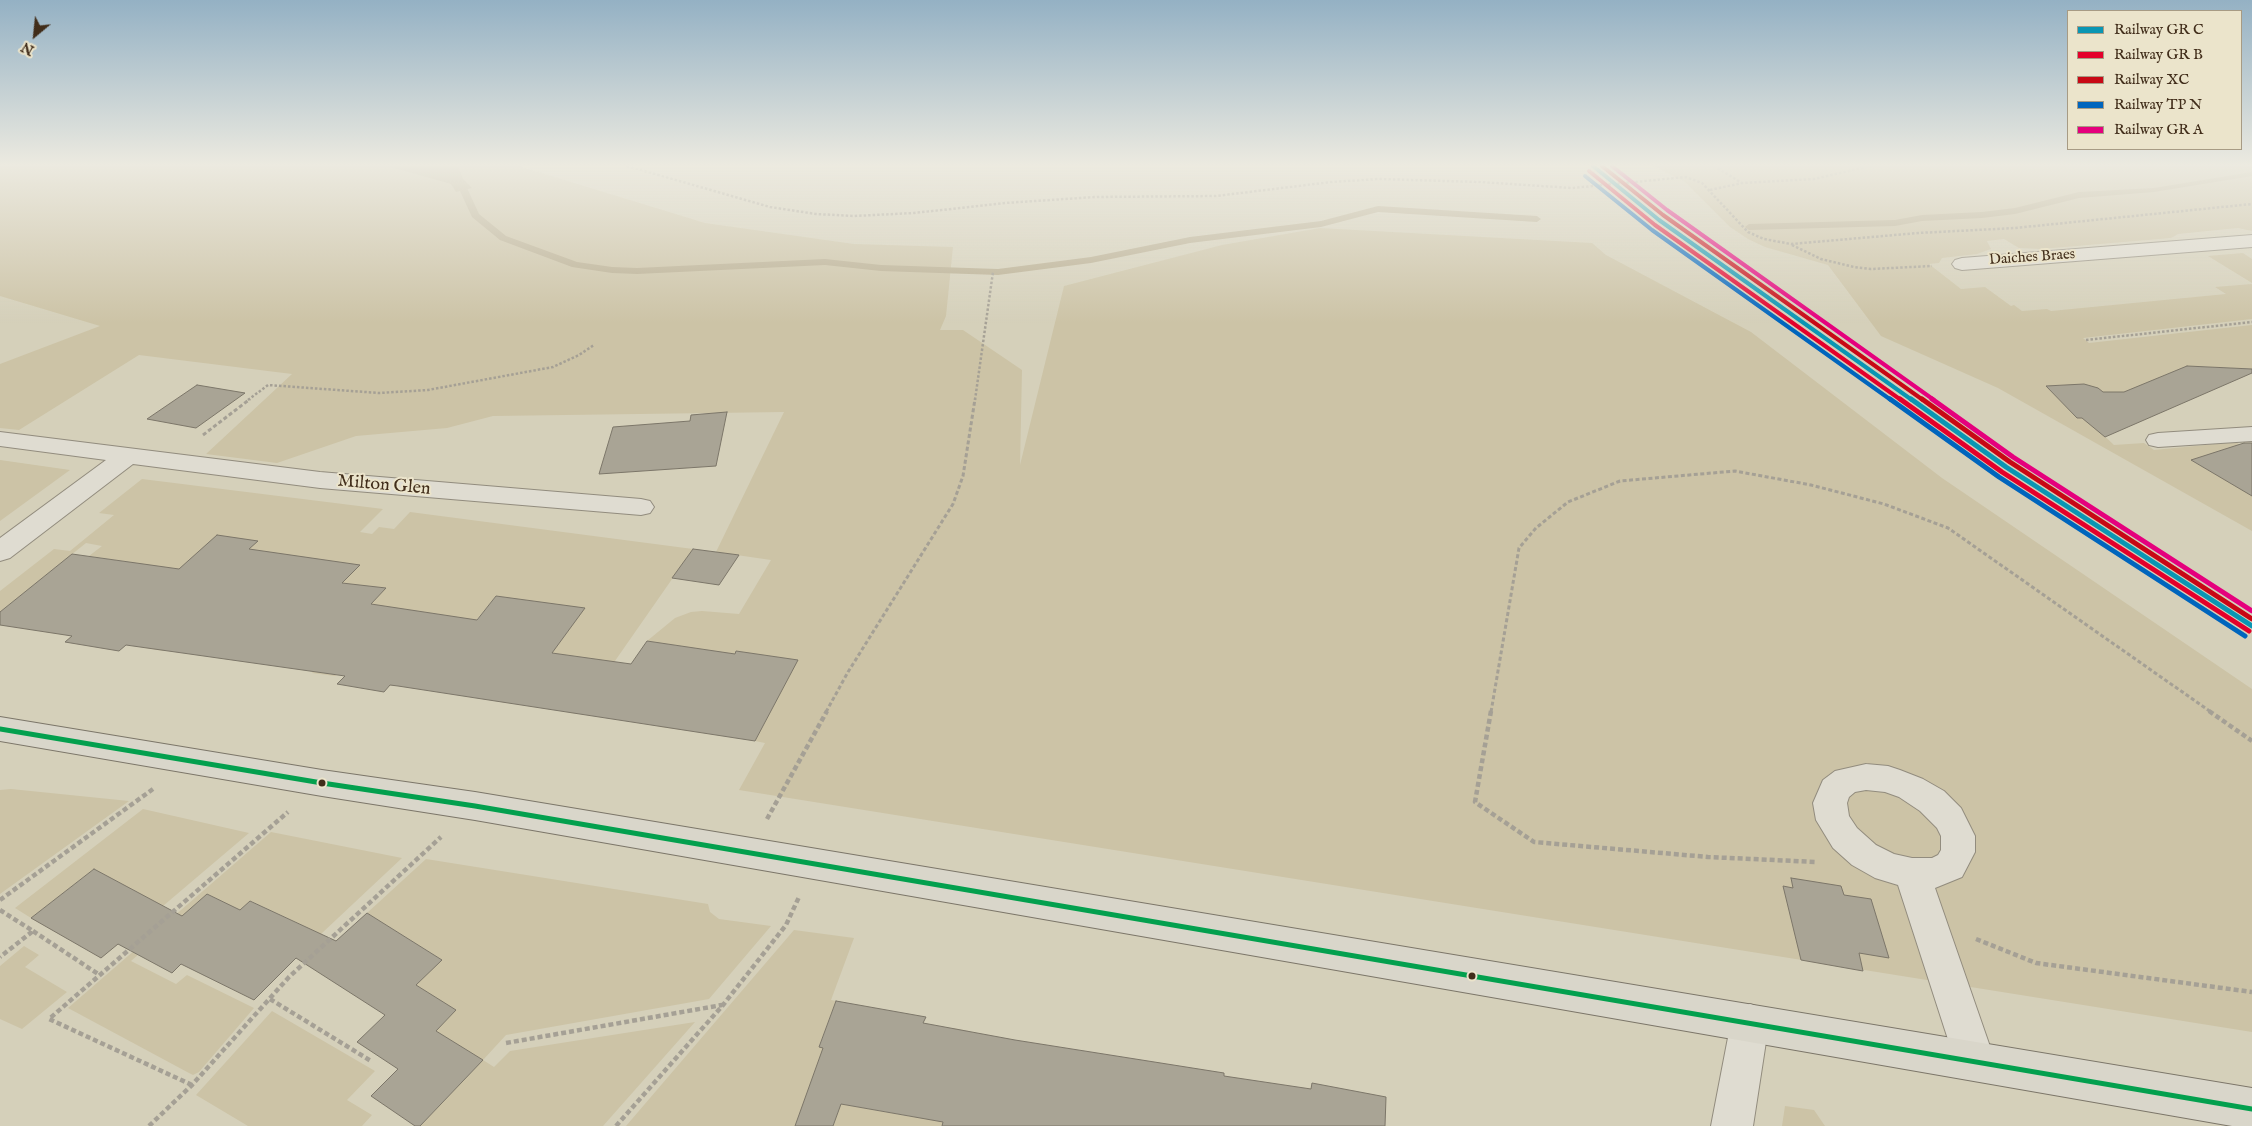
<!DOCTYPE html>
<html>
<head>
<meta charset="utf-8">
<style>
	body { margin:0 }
	#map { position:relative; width:2252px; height:1126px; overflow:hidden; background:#d5d0ba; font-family:"IM FELL English",serif }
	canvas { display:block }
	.legend { position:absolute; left:2067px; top:10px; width:175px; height:140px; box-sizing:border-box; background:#ebe4cb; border:1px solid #a79b84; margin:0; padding:6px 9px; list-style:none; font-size:15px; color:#412d1a }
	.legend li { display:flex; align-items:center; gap:10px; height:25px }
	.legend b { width:25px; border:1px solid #a79b84 }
	.north { position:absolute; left:10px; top:10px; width:50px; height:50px; -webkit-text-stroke:4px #ebe4cb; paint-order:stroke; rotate:208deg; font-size:14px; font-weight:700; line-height:20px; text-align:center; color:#412d1a }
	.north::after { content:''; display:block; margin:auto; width:18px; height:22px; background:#412d1a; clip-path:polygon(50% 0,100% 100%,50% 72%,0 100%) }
</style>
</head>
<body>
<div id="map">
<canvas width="2252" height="1126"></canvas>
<ul class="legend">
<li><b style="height:6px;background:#0a96b3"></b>Railway GR C</li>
<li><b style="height:6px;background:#e4002b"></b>Railway GR B</li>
<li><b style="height:6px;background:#c80815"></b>Railway XC</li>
<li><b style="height:6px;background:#0065bd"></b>Railway TP N</li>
<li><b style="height:6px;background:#e5007d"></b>Railway GR A</li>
</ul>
<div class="north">N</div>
</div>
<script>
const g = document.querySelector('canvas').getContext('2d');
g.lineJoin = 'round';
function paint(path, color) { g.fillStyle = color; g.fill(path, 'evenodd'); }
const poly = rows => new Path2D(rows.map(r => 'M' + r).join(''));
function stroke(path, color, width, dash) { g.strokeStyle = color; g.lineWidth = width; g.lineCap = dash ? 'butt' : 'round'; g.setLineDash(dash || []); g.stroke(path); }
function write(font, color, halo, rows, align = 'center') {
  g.font = font + ' "IM FELL English",serif'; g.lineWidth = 4; g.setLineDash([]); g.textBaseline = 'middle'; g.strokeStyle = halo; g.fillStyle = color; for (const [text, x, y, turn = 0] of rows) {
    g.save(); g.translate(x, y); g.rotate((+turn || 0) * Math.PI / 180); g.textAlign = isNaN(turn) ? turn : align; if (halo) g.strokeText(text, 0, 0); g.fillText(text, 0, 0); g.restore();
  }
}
const green = poly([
	[0,166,519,166,705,223,854,244,953,247,946,316,940,330,963,330,1022,370,1020,465,1064,286,1222,245,1320,228,1592,243,1606,255,1751,332,1942,478,2252,689,2252,1032,739,790,765,743,755,741,797,660,736,651,689,731,660,727,707,650,647,641,675,618,691,612,702,611,739,614,771,560,716,552,784,412,493,416,447,428,356,436,277,463,206,454,292,374,139,355,19,430,0,428,0,364,100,326,0,296],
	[1653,166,2252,166,2252,231,2238,228,2178,234,2171,238,2041,249,2019,248,2004,239,1987,241,1991,249,1977,254,1942,258,1939,263,1929,264,1961,289,1985,287,2011,306,2014,305,2022,311,2047,309,2051,311,2226,294,2215,287,2252,284,2252,319,2083,338,2089,343,2252,325,2252,369,2193,366,2210,390,2173,372,2141,385,2179,405,2139,408,2122,392,2103,392,2087,385,2053,385,2049,387,2049,389,2077,418,2115,418,2126,428,2098,430,2114,445,2144,443,2154,450,2236,442,2240,445,2192,461,2236,486,2252,481,2252,531,1998,388,1881,336,1828,265,1765,247,1748,239,1730,227,1685,182],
	[2243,253,2252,259,2252,283,2208,256],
	[0,460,70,470,0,521],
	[142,479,383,509,360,532,372,534,379,527,394,529,410,512,693,549,578,714,570,713,605,661,545,652,507,703,482,699,555,605,496,596,419,689,398,686,448,627,438,614,415,611,406,620,388,618,335,676,312,673,384,589,322,581,245,662,224,659,285,598,234,584,163,651,134,646,138,573,65,635,46,632,129,562,89,556,102,546,86,543,0,612,0,591,54,549,70,551,114,515,99,513],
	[11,789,129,801,0,894,0,790],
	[143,809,249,833,163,906,94,869,31,918,15,908],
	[271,832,402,858,321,934,251,901,240,910,207,894,131,961,176,984,187,975,254,1008,199,1072,193,1075,189,1073,68,1008],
	[426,859,708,904,710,912,719,919,771,926,709,999,506,1035,483,1060,494,1067,510,1051,695,1022,603,1126,420,1126,483,1060,436,1031,456,1010,416,985,441,959,367,913],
	[794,930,854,938,831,1000,836,1001,819,1046,843,1051,795,1126,626,1126],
	[24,946,39,955,25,967,67,992,22,1029,0,1019,0,966],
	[272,1011,375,1071,347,1100,372,1115,362,1126,248,1126,196,1095],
	[953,1028,969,1031,942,1126,833,1126,841,1104,913,1117,936,1037,950,1038],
	[1785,1106,1814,1110,1825,1126,1782,1126]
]);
const water = poly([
	[387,166,458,166,463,179,472,188,456,192,451,184]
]);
const stream = poly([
	[427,166,436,166,467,188,479,214,506,236,577,262,612,267,637,268,825,259,881,265,998,269,1091,257,1190,237,1321,221,1378,206,1537,216,1541,219,1537,222,1378,212,1321,227,1190,243,1091,263,998,275,881,271,825,265,637,274,612,273,572,267,500,240,472,217,460,191,427,166],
	[2252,172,2252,176,2154,192,2079,198,2015,214,1982,218,1922,221,1895,226,1749,230,1745,227,1749,224,1895,220,1922,215,1982,212,2015,208,2079,192,2154,188,2252,172]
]);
const building = poly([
	[2187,366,2252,369,2252,373,2105,437,2082,418,2077,418,2046,386,2084,384,2098,388,2103,392,2124,392,2187,366],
	[197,385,245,393,196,428,147,419,197,385],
	[727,412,716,466,599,474,613,427,690,421,691,415,727,412],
	[2244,443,2252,443,2252,496,2191,460,2244,443],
	[217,535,258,541,249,549,360,565,342,583,386,588,371,604,477,620,496,596,585,608,552,653,631,664,647,641,735,654,736,651,798,660,755,741,398,686,390,685,384,692,337,684,345,676,126,645,119,651,65,642,72,636,0,625,0,612,72,554,179,569,217,535],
	[693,549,739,555,719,585,672,578,693,549],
	[94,869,182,916,207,894,240,910,250,901,336,941,367,913,442,960,416,985,456,1010,436,1031,483,1060,420,1126,415,1126,371,1096,398,1069,357,1042,385,1015,296,958,254,1000,181,964,172,973,118,944,101,958,31,918,94,869],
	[1791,878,1841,886,1844,895,1871,899,1889,958,1859,953,1863,971,1801,960,1783,886,1793,888,1791,878],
	[836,1001,926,1017,923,1023,1015,1040,1224,1073,1224,1076,1311,1089,1312,1083,1386,1097,1385,1126,942,1126,943,1122,841,1104,833,1126,795,1126,823,1048,819,1047,836,1001]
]);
const pathFar2 = poly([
	[627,166,770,207,816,214,854,216,914,213,1005,203,1095,197,1216,196,1331,182,1379,179,1480,182,1572,188,1686,177,1702,183,1748,232,1764,239,1791,244,1918,233,2015,228,2252,204],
	[1714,166,1742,183],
	[1710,190,1742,183,1814,179,1870,166],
	[1792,245,1821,259,1854,267,1871,269,1932,266],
	[2086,340,2252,322],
	[248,400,268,385,379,393,428,390,553,367,579,355,594,345],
	[975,400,993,272]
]);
const pathFar1 = poly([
	[203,435,250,399],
	[826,712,848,672,953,504,963,476,975,399],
	[1491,712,1519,548,1536,528,1568,502,1620,481,1735,471,1811,485,1884,504,1948,528,2211,712]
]);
const path = poly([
	[1491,711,1475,802,1534,842,1708,857,1816,862],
	[2209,711,2252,741],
	[767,819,827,711],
	[0,900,153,789],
	[0,910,33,931,0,957],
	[33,931,98,974],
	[1976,939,2036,963,2252,992],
	[270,999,371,1061],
	[506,1043,722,1005],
	[192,1085,49,1019,288,812],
	[149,1126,192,1085,289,977,441,837],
	[616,1126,723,1005,786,925,799,897]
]);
const minor = poly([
	[2252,235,2252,247,1962,270,1955,268,1952,264,1955,260,1962,258,2252,235],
	[2252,427,2252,441,2158,447,2149,445,2146,440,2149,435,2158,433,2252,427],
	[0,432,320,472,641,499,650,501,654,507,650,513,641,515,320,488,133,464,10,558,0,561,0,538,106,460,0,446,0,432],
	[1866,764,1888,766,1900,770,1923,779,1944,791,1961,808,1975,836,1975,852,1962,877,1935,888,1995,1061,1989,1075,1975,1080,1961,1075,1955,1061,1898,885,1875,878,1852,865,1833,848,1816,820,1813,803,1823,780,1835,771,1866,764],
	[1866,790,1885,792,1899,797,1920,811,1937,828,1941,836,1941,850,1938,855,1932,858,1912,858,1894,854,1876,845,1857,828,1849,816,1847,803,1849,797,1855,792,1866,790],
	[1750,1004,1764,1009,1769,1022,1753,1126,1711,1126,1731,1022,1736,1009,1750,1004]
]);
const major = poly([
	[0,717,322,770,475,792,2252,1088,2252,1126,2232,1126,475,820,322,796,0,741,0,717]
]);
const bus1 = poly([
	[0,729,322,783,475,806,2252,1109]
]);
const rail1Far1 = poly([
	[1593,166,1659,220,1912,400]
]);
const rail1 = poly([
	[1911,399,2006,467,2252,626]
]);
const rail2Far1 = poly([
	[1589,171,1655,225,1901,400]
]);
const rail2 = poly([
	[1900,399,2002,472,2249,631]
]);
const rail3Far1 = poly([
	[1602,166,1663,215,1923,400]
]);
const rail3 = poly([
	[1922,399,2010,462,2252,619]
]);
const rail4Far1 = poly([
	[1585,176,1652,230,1891,400]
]);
const rail4 = poly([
	[1890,399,1999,477,2245,636]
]);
const rail5Far1 = poly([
	[1612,166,1667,210,1934,400]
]);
const rail5 = poly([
	[1932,399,2013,457,2252,611]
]);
const markers = [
	[322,783,4.5,"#412d1a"],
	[1472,976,4.5,"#412d1a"]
];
const farStreetnames = [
	["Daiches Braes",2032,258,-4]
];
const streetNames = [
	["Milton Glen",384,486,5]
];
paint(green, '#ccc3a6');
paint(water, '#b7ac8f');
paint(stream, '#b7ac8f');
paint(building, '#a9a495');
stroke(building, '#7c7669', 1);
stroke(minor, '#928c7e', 2);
stroke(major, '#7c7669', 2);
stroke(pathFar2, '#a5a095', 2.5, [2.5, 2]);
stroke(pathFar1, '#a5a095', 3, [4, 2.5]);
stroke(path, '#a5a095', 4.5, [5, 3]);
paint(minor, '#dfdcd1');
paint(major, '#d9d6ca');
stroke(bus1, '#03a04e', 5);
stroke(rail1Far1, '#0a96b3', 4);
stroke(rail1, '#0a96b3', 5);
stroke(rail2Far1, '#e4002b', 4);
stroke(rail2, '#e4002b', 5);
stroke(rail3Far1, '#c80815', 4);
stroke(rail3, '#c80815', 5);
stroke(rail4Far1, '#0065bd', 4);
stroke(rail4, '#0065bd', 5);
stroke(rail5Far1, '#e5007d', 4);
stroke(rail5, '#e5007d', 5);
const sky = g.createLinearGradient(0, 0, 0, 323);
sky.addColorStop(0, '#94b1c4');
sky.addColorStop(0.51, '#eceae0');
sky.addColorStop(1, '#eceae000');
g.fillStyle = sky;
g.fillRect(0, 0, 2252, 323);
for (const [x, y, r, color] of markers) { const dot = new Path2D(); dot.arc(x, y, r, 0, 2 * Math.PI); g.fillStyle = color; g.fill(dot); stroke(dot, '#ebe4cb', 2); }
write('15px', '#412d1a', '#ebe4cb', farStreetnames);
write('18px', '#412d1a', '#ebe4cb', streetNames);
</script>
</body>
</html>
